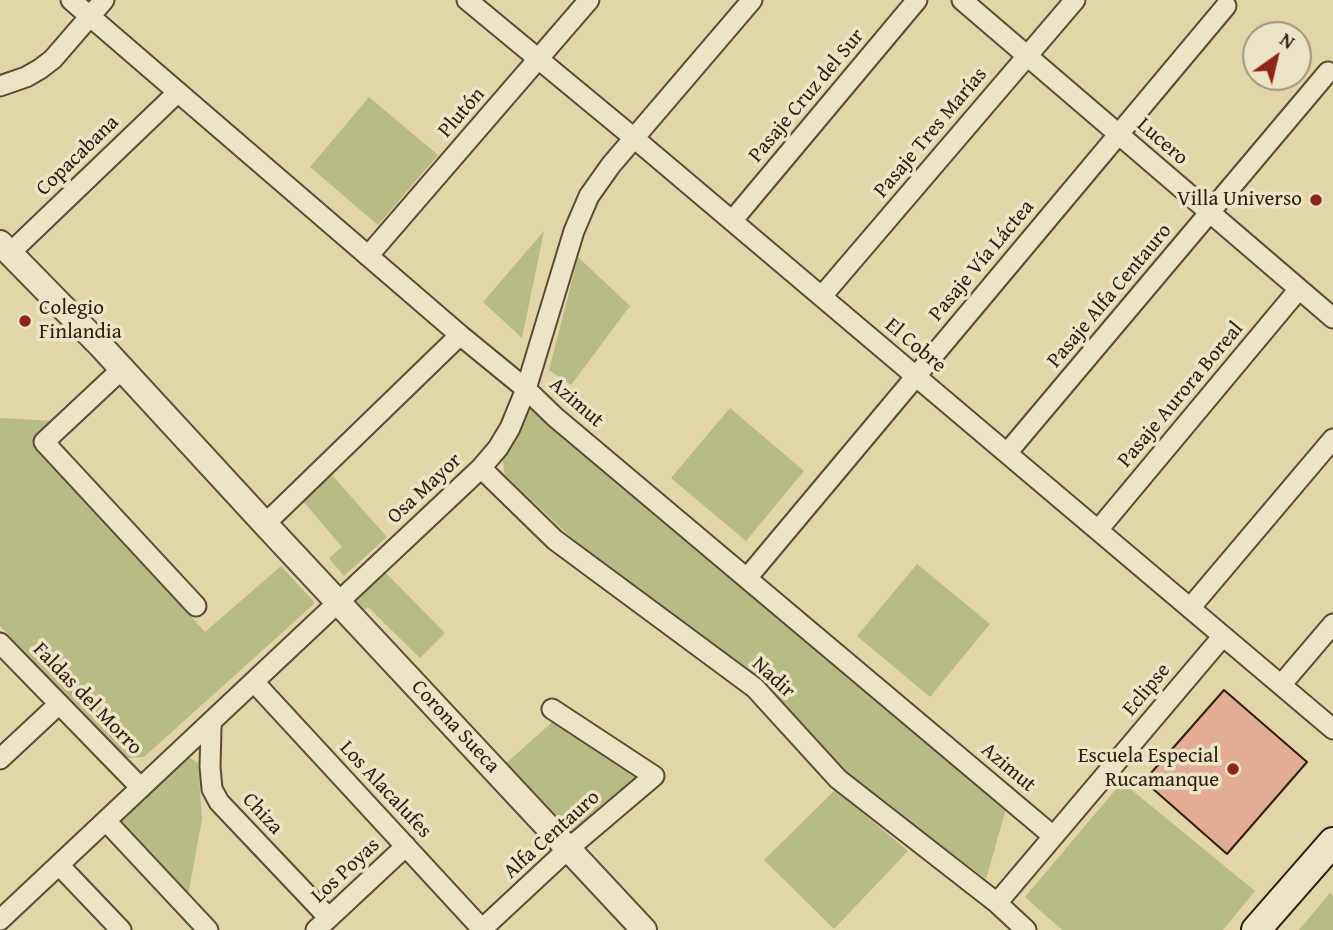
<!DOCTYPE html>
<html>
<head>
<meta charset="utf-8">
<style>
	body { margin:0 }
	#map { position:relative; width:1333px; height:930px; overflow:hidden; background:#e2d5a7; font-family:"Gentium Book Plus",serif }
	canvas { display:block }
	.north { position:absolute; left:1242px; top:21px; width:70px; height:70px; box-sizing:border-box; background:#ece4c6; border:2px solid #a0947d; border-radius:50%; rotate:34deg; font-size:19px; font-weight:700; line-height:28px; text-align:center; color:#2e1d10 }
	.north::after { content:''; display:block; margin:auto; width:24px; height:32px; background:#8f2418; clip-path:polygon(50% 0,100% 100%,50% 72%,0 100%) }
</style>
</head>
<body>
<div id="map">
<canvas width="1333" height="930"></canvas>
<div class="north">N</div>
</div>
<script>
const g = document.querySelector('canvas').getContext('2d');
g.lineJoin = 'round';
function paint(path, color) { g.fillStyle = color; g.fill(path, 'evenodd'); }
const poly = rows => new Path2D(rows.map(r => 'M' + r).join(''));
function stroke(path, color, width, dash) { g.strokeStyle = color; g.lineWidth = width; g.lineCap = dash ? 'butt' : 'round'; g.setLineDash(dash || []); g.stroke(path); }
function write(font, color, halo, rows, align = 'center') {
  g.font = font + ' "Gentium Book Plus",serif'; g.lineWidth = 7; g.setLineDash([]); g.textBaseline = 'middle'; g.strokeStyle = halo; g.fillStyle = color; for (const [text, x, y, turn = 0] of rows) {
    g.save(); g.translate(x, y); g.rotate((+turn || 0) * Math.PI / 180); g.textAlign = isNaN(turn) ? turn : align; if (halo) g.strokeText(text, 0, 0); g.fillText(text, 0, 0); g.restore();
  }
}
const green = poly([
	[369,97,438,155,378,225,310,167],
	[544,231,522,338,483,302],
	[578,257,630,306,571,385,549,370],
	[525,401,1006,809,986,879,846,774,760,678,575,541,505,475,502,456],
	[730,408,804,471,746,541,671,478],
	[0,418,55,421,32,443,205,632,281,566,315,603,144,757,127,758,0,626],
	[330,473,387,537,344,576,329,558,342,547,303,501],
	[917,564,990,624,930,697,857,636],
	[385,572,445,633,420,658,368,607,359,616,348,605],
	[558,717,645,775,573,836,503,766],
	[185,754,198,763,202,819,187,901,111,822],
	[1122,782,1255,891,1223,930,1062,930,1025,897],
	[835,790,908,851,834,929,764,860],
	[1330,893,1333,896,1333,930,1299,930]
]);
const building = poly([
	[1224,690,1307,762,1227,854,1144,781,1224,690]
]);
const minor = poly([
	[71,0,460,335,526,389,555,417,1053,836],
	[467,0,634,138,1333,729],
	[962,0,1333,318],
	[0,86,26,77,40,69,53,59,104,0],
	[732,221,917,0],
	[10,253,178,92],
	[368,256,589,0],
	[822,296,1075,0],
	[122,369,44,442,196,606],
	[1007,453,1328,72],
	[481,468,555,540,755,688,838,779,997,903,1026,930],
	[265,524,460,335],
	[1098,530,1299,289],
	[747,578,1226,6],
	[1190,608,1333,439],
	[0,643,141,788],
	[254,682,482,929],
	[1281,685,1333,624],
	[212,721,211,727,210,767,212,789,219,802,329,918],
	[0,759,59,704],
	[106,821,208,930],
	[59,865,121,930],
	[997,903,1223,636],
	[0,920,481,468,498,448,510,428,526,389,574,231,589,196,611,165,752,0],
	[316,930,406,846],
	[481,930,568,849,654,776,552,709]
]);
const tertiary = poly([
	[0,243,101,346,265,524,644,930]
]);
const secondary = poly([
	[1256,930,1333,842]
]);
const markers = [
	[1316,200,7,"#8f2418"],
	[25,321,7,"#8f2418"],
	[1233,769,7,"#8f2418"]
];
const streetNames = [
	["Pasaje Cruz del Sur",807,96,-50],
	["Plutón",462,113,-49],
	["Pasaje Tres Marías",931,133,-50],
	["Lucero",1162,142,41],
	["Copacabana",78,156,-44],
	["Pasaje Vía Láctea",982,261,-50],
	["Pasaje Alfa Centauro",1110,296,-50],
	["El Cobre",915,346,40],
	["Pasaje Aurora Boreal",1181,395,-50],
	["Azimut",576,403,41],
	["Osa Mayor",425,489,-43],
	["Nadir",773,678,43],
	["Eclipse",1147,690,-50],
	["Faldas del Morro",87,699,46],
	["Corona Sueca",455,727,47],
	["Azimut",1008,768,40],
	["Los Alacalufes",385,790,47],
	["Chiza",262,814,47],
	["Alfa Centauro",552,835,-42],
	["Los Poyas",346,871,-43]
];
const poiNames = [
	["Villa Universo",1302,200],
	["Colegio",39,309,"left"],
	["Finlandia",39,333,"left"],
	["Escuela Especial",1219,757],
	["Rucamanque",1219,781]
];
paint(green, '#b7bc84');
paint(building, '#e3ad95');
stroke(building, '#2e1d10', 2);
stroke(minor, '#5b4b36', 23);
stroke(tertiary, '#5b4b36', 28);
stroke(secondary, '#2e1d10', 32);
stroke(minor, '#ece4c6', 19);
stroke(tertiary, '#ece4c6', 24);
stroke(secondary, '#ece4c6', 28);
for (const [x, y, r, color] of markers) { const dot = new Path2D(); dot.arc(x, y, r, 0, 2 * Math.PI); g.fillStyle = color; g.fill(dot); stroke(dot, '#ece4c6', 2.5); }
write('21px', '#2e1d10', '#ece4c6', streetNames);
write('21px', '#2e1d10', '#ece4c6', poiNames, 'right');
</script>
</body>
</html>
